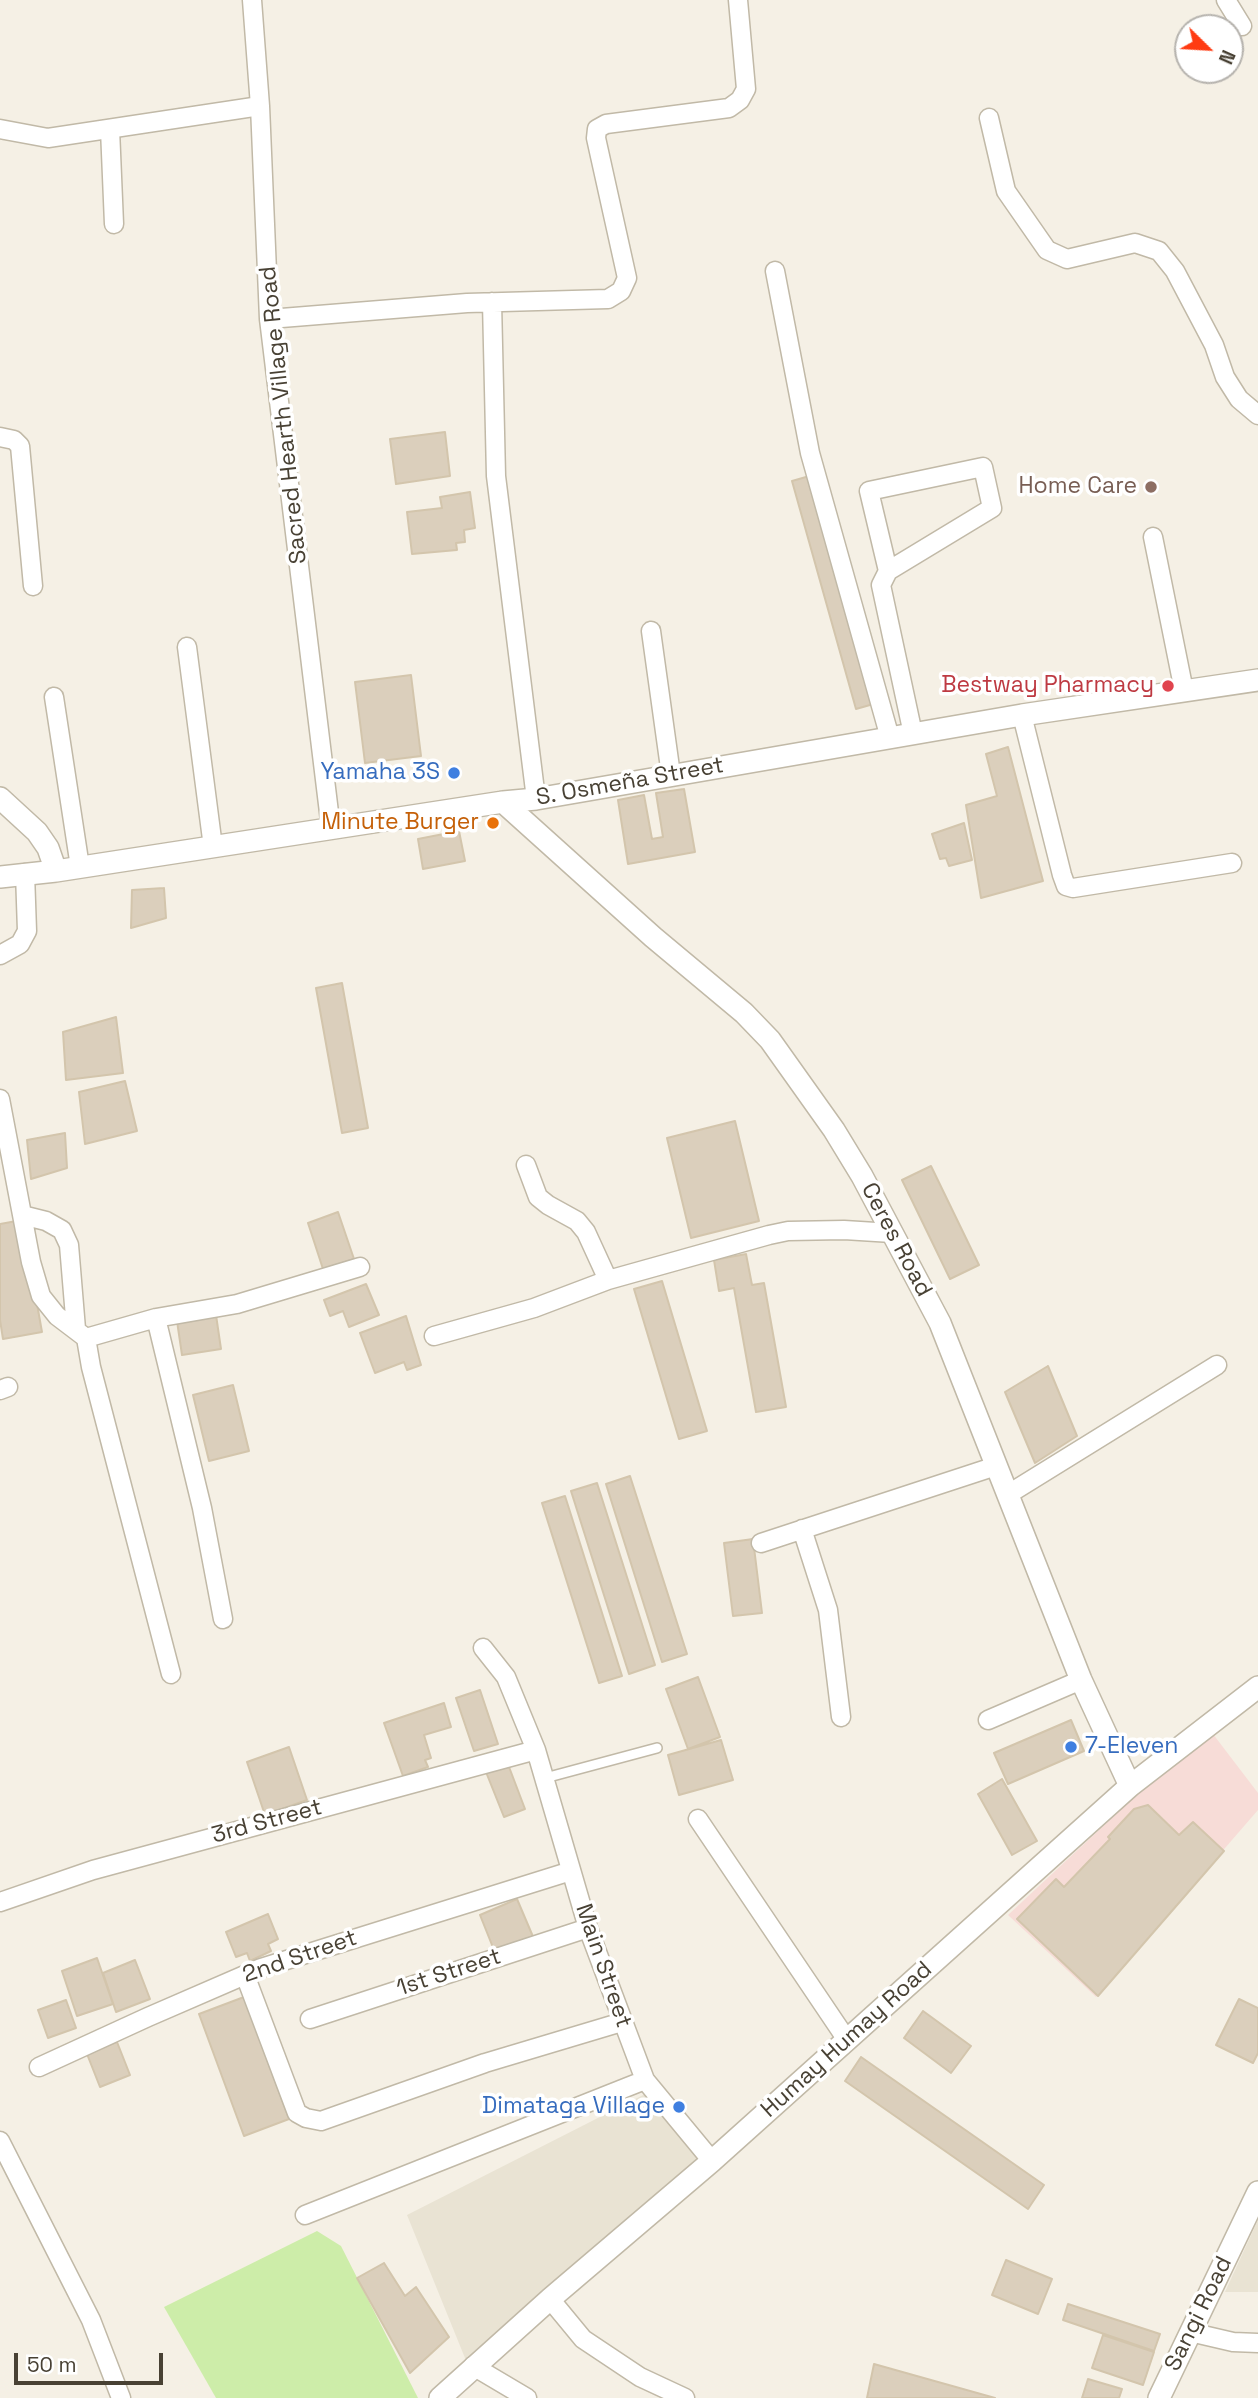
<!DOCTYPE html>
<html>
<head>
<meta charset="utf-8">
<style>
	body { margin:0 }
	#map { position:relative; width:1258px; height:2398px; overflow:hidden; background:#f5f0e5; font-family:"Space Grotesk",sans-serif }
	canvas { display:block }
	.north { position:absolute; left:1174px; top:14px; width:70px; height:70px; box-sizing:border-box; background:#fff; border:2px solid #b6b3ae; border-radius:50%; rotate:114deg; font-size:19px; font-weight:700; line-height:28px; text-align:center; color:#484134 }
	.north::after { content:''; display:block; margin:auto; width:24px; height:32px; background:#ff3b12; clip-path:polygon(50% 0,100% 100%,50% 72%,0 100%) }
	.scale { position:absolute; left:14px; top:2353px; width:149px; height:32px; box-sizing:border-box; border:4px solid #484134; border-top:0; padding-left:9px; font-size:21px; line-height:24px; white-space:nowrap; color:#484134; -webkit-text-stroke:5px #fff; paint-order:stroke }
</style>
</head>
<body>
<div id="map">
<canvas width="1258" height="2398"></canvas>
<div class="north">N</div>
<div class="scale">50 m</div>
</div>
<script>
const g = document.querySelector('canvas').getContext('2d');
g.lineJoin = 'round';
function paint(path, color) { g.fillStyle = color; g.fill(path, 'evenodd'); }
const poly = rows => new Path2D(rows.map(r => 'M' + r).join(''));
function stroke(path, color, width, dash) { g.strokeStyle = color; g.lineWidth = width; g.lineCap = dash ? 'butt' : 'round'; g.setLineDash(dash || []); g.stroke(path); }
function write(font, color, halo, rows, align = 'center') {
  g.font = font + ' "Space Grotesk",sans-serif'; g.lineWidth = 7; g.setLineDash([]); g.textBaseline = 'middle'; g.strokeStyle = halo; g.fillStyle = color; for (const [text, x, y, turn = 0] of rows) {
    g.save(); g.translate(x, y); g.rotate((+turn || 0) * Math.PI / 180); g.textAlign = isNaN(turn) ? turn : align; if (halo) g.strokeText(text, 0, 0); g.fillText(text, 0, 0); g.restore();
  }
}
const residential = poly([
	[651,2091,702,2157,467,2363,407,2215],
	[1258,2220,1258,2292,1225,2292]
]);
const medical = poly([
	[1213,1734,1258,1793,1258,1810,1096,1997,1008,1915,1144,1788]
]);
const green = poly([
	[317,2231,341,2246,418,2398,216,2398,164,2307]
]);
const building = poly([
	[445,432,450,476,396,484,390,439,445,432],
	[813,475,877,703,856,709,792,481,813,475],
	[470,492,475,528,464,530,465,542,456,543,457,550,412,554,407,512,442,508,440,497,470,492],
	[411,675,421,756,365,763,355,682,411,675],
	[1008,747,1043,881,981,898,966,805,997,796,986,754,1008,747],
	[684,789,695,852,628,864,618,800,644,795,652,839,663,837,656,793,684,789],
	[964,823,972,860,949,866,946,858,940,859,932,834,964,823],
	[459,831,465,861,423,869,418,839,459,831],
	[164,888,166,918,131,928,132,890,164,888],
	[342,983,368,1128,342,1133,316,988,342,983],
	[116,1017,123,1073,66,1080,63,1032,116,1017],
	[125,1081,137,1131,85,1144,79,1092,125,1081],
	[735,1121,759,1221,691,1238,667,1138,735,1121],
	[65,1133,67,1168,31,1179,27,1140,65,1133],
	[931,1166,979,1265,950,1279,902,1180,931,1166],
	[338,1212,354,1259,323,1269,308,1223,338,1212],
	[22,1220,42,1332,3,1339,0,1320,0,1224,22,1220],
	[746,1254,752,1285,764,1283,786,1407,756,1412,734,1288,719,1291,714,1260,746,1254],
	[662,1281,707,1431,679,1439,634,1289,662,1281],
	[366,1284,379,1315,349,1327,343,1311,330,1316,324,1300,366,1284],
	[216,1315,221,1349,182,1355,177,1321,216,1315],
	[406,1316,421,1365,407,1370,404,1362,375,1373,360,1333,406,1316],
	[1048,1366,1077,1436,1035,1463,1005,1392,1048,1366],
	[233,1385,249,1451,209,1461,193,1395,233,1385],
	[630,1476,687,1654,662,1662,606,1484,630,1476],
	[597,1483,655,1665,629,1674,571,1491,597,1483],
	[565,1496,622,1676,599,1683,542,1503,565,1496],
	[753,1539,762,1613,733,1616,724,1543,753,1539],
	[698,1677,720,1737,688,1749,666,1689,698,1677],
	[480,1690,498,1744,474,1751,456,1698,480,1690],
	[444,1703,451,1727,424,1735,431,1758,425,1760,428,1767,403,1776,384,1723,444,1703],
	[1071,1720,1084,1751,1008,1784,994,1753,1071,1720],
	[721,1740,733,1780,679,1795,668,1755,721,1740],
	[289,1747,307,1800,265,1815,247,1762,289,1747],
	[506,1759,525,1809,504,1817,484,1767,506,1759],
	[1002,1779,1037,1841,1012,1855,978,1794,1002,1779],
	[1148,1805,1179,1835,1193,1822,1224,1851,1098,1996,1017,1919,1056,1879,1064,1887,1110,1839,1108,1837,1134,1809,1148,1805],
	[517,1899,534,1939,496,1955,480,1915,517,1899],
	[268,1914,278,1939,268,1944,271,1951,250,1961,247,1953,236,1957,226,1932,268,1914],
	[97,1958,113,2004,77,2016,62,1971,97,1958],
	[135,1960,150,1999,116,2012,103,1973,135,1960],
	[244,1997,289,2119,244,2136,199,2014,244,1997],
	[1239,1999,1258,2008,1258,2053,1253,2063,1216,2045,1239,1999],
	[66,2000,76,2028,48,2038,38,2010,66,2000],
	[923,2011,971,2046,951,2073,904,2038,923,2011],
	[117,2042,130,2075,100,2087,87,2054,117,2042],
	[861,2057,1044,2185,1028,2209,845,2081,861,2057],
	[1006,2260,1052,2279,1038,2314,992,2295,1006,2260],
	[384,2263,405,2296,416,2287,449,2337,410,2373,357,2278,384,2263],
	[1068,2304,1160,2334,1154,2351,1063,2320,1068,2304],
	[1103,2335,1154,2352,1143,2385,1092,2368,1103,2335],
	[874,2364,995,2398,867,2398,874,2364],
	[1088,2379,1122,2389,1119,2398,1082,2398,1088,2379]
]);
const service = poly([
	[545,1778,657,1748]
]);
const minor = poly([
	[252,0,260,106,269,319,331,829],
	[1226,0,1242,26],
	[989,118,1006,191,1047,250,1067,259,1135,243,1159,251,1175,271,1214,345,1225,377,1239,399,1258,415],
	[0,129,48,138,260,106],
	[110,129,114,224],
	[775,271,810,453,890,738],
	[492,302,496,476,536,799],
	[269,319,467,303,608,299,621,291,627,278,596,138,597,129,606,124,729,108,740,100,746,89,738,0],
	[0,437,14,440,20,446,33,586],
	[1153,537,1184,691],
	[888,571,869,491,983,467,992,508,888,571,881,585,913,734],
	[651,631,671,775],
	[187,647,213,847],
	[54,697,80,867],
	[1022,715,1062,875,1066,886,1073,888,1232,863],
	[0,955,20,944,27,931,25,873],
	[0,1099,31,1262,41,1296,57,1316,86,1338,91,1367,171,1674],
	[526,1165,538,1197,548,1205,577,1221,586,1232,608,1280],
	[22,1215,46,1221,62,1230,69,1245,76,1329],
	[156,1318,202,1508,223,1619],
	[434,1336,534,1308,608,1280,769,1235,788,1231,844,1230,892,1233],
	[86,1338,156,1318,237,1304,360,1267],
	[0,1390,8,1387],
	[1007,1495,1217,1365],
	[802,1529,828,1610,841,1717],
	[761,1543,996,1466],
	[483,1648,506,1677,536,1750,588,1928,645,2080,712,2161],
	[988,1720,1081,1680],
	[698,1819,847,2040],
	[0,1902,93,1870,536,1750],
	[245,1975,297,2113,306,2118,321,2121,485,2063,622,2022],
	[310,2019,588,1928],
	[39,2067,148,2017,261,1968,571,1871],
	[0,2141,91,2320,121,2398],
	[305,2215,645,2080],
	[550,2299,583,2339,640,2377,685,2398],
	[1190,2332,1233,2342,1258,2343],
	[473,2366,527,2398]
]);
const tertiary = poly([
	[0,798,37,832,48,848,56,871],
	[503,802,653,937,744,1013,770,1040,834,1130,862,1176,940,1323,1081,1680,1130,1786],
	[0,877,56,871,503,802,536,799,1022,715,1258,680],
	[440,2398,550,2299,712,2161,1130,1786,1258,1687],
	[1159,2398,1258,2192]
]);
const markers = [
	[1151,487,7,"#8d6e63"],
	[1168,686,7,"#e0444e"],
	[454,773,7,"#3f7fe0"],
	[493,823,7,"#e8710a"],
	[1071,1747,7,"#3f7fe0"],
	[679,2107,7,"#3f7fe0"]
];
const streetNames = [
	["Sacred Hearth Village Road",284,415,-96],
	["S. Osmeña Street",630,782,-10],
	["Ceres Road",896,1240,62],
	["3rd Street",267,1822,-15],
	["2nd Street",300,1957,-19],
	["Main Street",603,1966,71],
	["1st Street",449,1973,-18],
	["Humay Humay Road",847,2040,-42],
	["Sangi Road",1199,2314,-64]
];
const educationNames = [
	["Home Care",1137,487]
];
const healthNames = [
	["Bestway Pharmacy",1154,686]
];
const shopNames = [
	["Yamaha 3S",440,773],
	["7-Eleven",1085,1747,"left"],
	["Dimataga Village",665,2107]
];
const foodNames = [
	["Minute Burger",479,823]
];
paint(residential, '#e9e3d3');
paint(medical, '#f7dcd7');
paint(green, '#cdeda9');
paint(building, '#dbcfbc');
stroke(building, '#d3c5ac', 2);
stroke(service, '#c1b9a7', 12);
stroke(minor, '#c1b9a7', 21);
stroke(tertiary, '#c1b9a7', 24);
stroke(service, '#fff', 9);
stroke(minor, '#fff', 18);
stroke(tertiary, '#fff', 21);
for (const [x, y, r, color] of markers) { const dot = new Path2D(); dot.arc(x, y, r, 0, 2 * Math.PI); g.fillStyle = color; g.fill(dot); stroke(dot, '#fff', 2.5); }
write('23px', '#484134', '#fff', streetNames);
write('23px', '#785e54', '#fff', educationNames, 'right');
write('23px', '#be3a42', '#fff', healthNames, 'right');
write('23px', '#366cbe', '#fff', shopNames, 'right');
write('23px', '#c56008', '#fff', foodNames, 'right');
</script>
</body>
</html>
